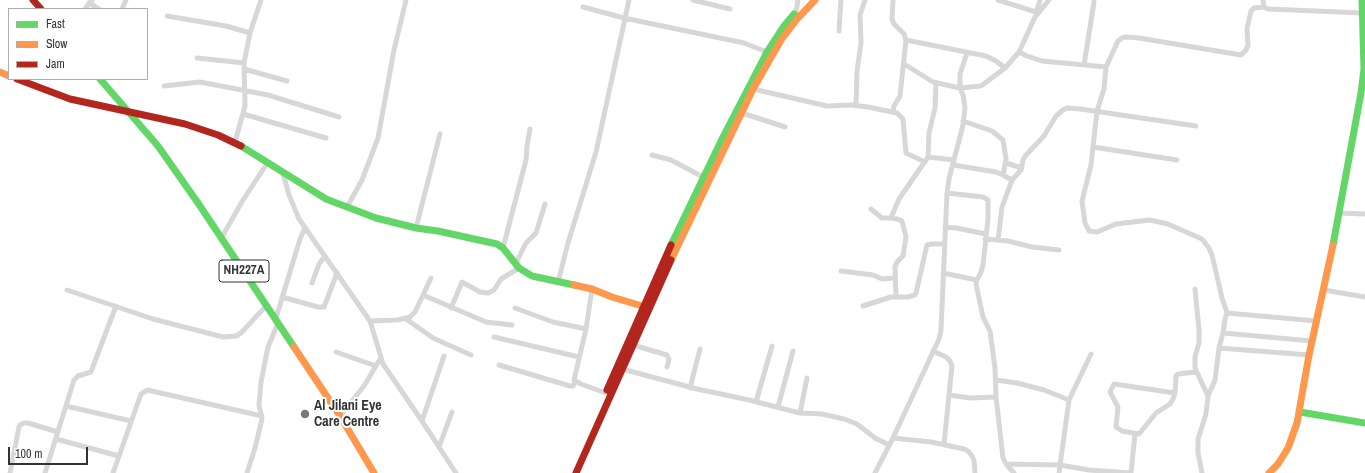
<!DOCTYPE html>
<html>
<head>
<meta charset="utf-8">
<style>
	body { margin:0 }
	#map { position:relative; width:1365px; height:473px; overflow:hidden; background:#fff; font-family:"Archivo Narrow",sans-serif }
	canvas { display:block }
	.legend { position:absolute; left:8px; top:8px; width:140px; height:72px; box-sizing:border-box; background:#fff; border:1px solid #adadad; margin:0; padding:5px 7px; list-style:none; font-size:12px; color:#333 }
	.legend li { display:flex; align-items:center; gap:8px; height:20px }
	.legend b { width:20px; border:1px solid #adadad }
	.scale { position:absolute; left:8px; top:447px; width:80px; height:18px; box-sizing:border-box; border:2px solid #333; border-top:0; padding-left:5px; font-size:12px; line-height:14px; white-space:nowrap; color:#333; -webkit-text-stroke:3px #fff; paint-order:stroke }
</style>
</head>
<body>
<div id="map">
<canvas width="1365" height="473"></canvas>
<ul class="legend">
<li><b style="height:5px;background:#63d668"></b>Fast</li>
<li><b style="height:5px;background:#ff974d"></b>Slow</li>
<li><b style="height:5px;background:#b3261e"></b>Jam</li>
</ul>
<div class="scale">100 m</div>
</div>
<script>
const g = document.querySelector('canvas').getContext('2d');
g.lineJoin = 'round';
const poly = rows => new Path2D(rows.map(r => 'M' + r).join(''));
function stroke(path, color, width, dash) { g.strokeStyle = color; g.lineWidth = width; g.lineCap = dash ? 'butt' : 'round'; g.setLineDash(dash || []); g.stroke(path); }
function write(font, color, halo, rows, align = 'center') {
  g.font = font + ' "Archivo Narrow",sans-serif'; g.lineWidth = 4; g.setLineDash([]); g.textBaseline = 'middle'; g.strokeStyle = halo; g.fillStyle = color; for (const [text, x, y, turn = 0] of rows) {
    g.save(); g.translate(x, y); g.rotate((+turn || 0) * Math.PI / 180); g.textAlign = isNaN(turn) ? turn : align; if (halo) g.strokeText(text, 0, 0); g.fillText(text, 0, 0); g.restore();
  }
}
const street = poly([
	[693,0,730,9],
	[998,0,1036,12],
	[1263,0,1264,7,1268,9,1362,13],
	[89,3,99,9],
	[583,7,624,18,744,43,767,52],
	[85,9,92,0],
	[122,9,126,0],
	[796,12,798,0],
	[1036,14,1040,0],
	[167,16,226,26,250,33],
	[839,31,841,0],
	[906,40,986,56,996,61,1005,68],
	[1019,52,1027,56,1042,61,1106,67],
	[197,58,244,63],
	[904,64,933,82,960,88,960,74,967,53],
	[1084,65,1094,2],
	[244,69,287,81],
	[164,86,200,82,268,95,339,117],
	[753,89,827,106,852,105,868,107,897,113,903,119,906,153,925,162],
	[856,106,857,71,861,43,860,15,865,0],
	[893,112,894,106,900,96,906,40,904,34,894,24,892,19,893,0],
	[742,113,785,127],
	[243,114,326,138],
	[963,121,992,131,1003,140,1006,159,1003,175],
	[235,142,245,106,244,63,250,33,261,0],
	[1093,147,1177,160],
	[652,155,671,160,703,177],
	[928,157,954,160],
	[1006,163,1022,168],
	[953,165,996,172,1003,175,1012,180],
	[283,173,289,195,299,219,370,321,383,364,422,421,456,473],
	[947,193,983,197,988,200,988,219,983,265,981,272,977,280,976,284,983,317,990,331,995,368,996,397,1003,458,1006,464,1014,473],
	[347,207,362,180,378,138,394,50,406,0],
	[871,209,882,218,891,218,899,199,928,157,929,133,935,108,936,84],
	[1339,213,1365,214],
	[891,218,897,219,902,221,906,237,903,256,897,262,895,267,896,297],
	[945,227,956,228,986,234],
	[416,228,440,134],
	[222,237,243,200,268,162],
	[985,239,1008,241,1032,247,1059,250],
	[998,240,1002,207,1012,180,1021,170,1023,160,1026,155,1044,136,1056,116,1063,110,1067,108,1080,109,1196,126],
	[503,248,526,160,527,146,530,129],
	[516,263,526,243,536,233,545,204],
	[841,271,873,275,882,279,895,278],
	[943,273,977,280],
	[558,282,568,243,596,152,629,0],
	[312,283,319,264,325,256],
	[592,289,586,329,574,380,581,384,606,393],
	[1195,289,1199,330,1199,343,1195,357,1195,368,1208,396],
	[67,290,153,319,223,337,236,336,241,333,267,305],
	[1324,290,1365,297],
	[423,295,486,322,512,325],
	[282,297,318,307,324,307,337,273],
	[863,306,891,297,908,297,915,295,916,293,927,245,932,244,944,244],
	[451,308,462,282,480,292,488,293,494,290,501,279,519,268],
	[515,308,553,322,586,329],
	[1227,313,1222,298,1212,255,1209,248,1202,239,1168,224,1150,220,1116,224,1097,232,1089,231,1085,223,1082,201,1091,165,1097,111,1104,89,1106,67,1118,41,1122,38,1126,37,1139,38,1241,55,1246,50,1248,45,1247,29,1251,11,1254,8,1264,7],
	[276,318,300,239,305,228],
	[406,319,433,338,471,355],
	[370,321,397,320,410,317,415,312,431,278],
	[1223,333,1225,319,1227,313,1316,321],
	[494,337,579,357],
	[633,345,667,355,669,359,667,367],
	[933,351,946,357,950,361,952,366,944,444],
	[336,352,376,366],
	[1309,355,1219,348,1223,333,1312,341],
	[499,365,570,386,573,386,575,382],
	[622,369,697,389,749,400,800,413,822,414,844,419,857,424,875,438,889,445],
	[996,380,1017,383,1044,390,1069,400],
	[690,388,700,349],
	[1175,393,1173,399,1170,404,1156,413,1139,434,1122,431,1116,427,1118,407,1110,392,1114,384,1175,393,1176,376,1178,374,1196,372],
	[949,395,970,398,996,397],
	[756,402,772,346],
	[66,406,131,421],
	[778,407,793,351],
	[800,413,807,378],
	[340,416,364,386,380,359],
	[422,421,444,356],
	[893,438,931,442,964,449,968,451,972,456,974,460,975,473],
	[56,439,119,456],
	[439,447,452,412],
	[1006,464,1060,465,1089,470,1131,473],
	[10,473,19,427,20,425,24,423,28,423,58,432],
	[45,473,74,380,78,376,91,372,92,369,116,306],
	[113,473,141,394,144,392,148,390,156,392,262,416],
	[247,473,255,448,262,419,259,405,261,382,268,347,278,323],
	[875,473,893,438,939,339,941,330,947,193,949,179,963,125,965,108,963,95,960,88,981,86,1005,68,1019,52,1035,17,1049,0],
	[1059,473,1069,400,1091,354],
	[1131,473,1135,434],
	[1202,473,1198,453,1198,439,1206,414,1208,396,1215,380,1219,348]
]);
const fast = poly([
	[100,79,158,146,198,203,294,347],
	[241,146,326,199,376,218,416,228,438,231,497,244,503,248,519,268,532,276,574,285],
	[671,245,722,139,767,52,784,26,794,14],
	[1333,245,1361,93,1364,69,1362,0],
	[1300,412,1365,423]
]);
const slow = poly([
	[0,72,9,76],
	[671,260,753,89,781,40,797,19,815,0],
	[574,285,592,289,612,297,649,308],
	[294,347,340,416,374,473],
	[1269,473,1278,464,1288,448,1297,423,1309,355,1333,245]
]);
const jam = poly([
	[33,0,41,9],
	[17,79,70,99,185,124,218,135,241,146],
	[607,390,671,245],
	[576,473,671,260]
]);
const markers = [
	[305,414,5,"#7a7a7a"]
];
const shields = [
	[244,271,50]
];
const shieldNames = [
	["NH227A",244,271]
];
const poiNames = [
	["Al Jilani Eye",314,406],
	["Care Centre",314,422]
];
stroke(street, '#d7d7d7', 5);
stroke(fast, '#63d668', 7);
stroke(slow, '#ff974d', 7);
stroke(jam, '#b3261e', 7);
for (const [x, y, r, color] of markers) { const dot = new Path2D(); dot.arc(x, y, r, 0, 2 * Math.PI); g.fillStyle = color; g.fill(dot); stroke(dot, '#fff', 1.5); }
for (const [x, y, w] of shields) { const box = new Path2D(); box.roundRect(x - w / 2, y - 11, w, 22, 3); g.fillStyle = '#fff'; g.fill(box); stroke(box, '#333', 1); }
write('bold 13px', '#333', null, shieldNames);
write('bold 14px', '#333', '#fff', poiNames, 'left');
</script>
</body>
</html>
